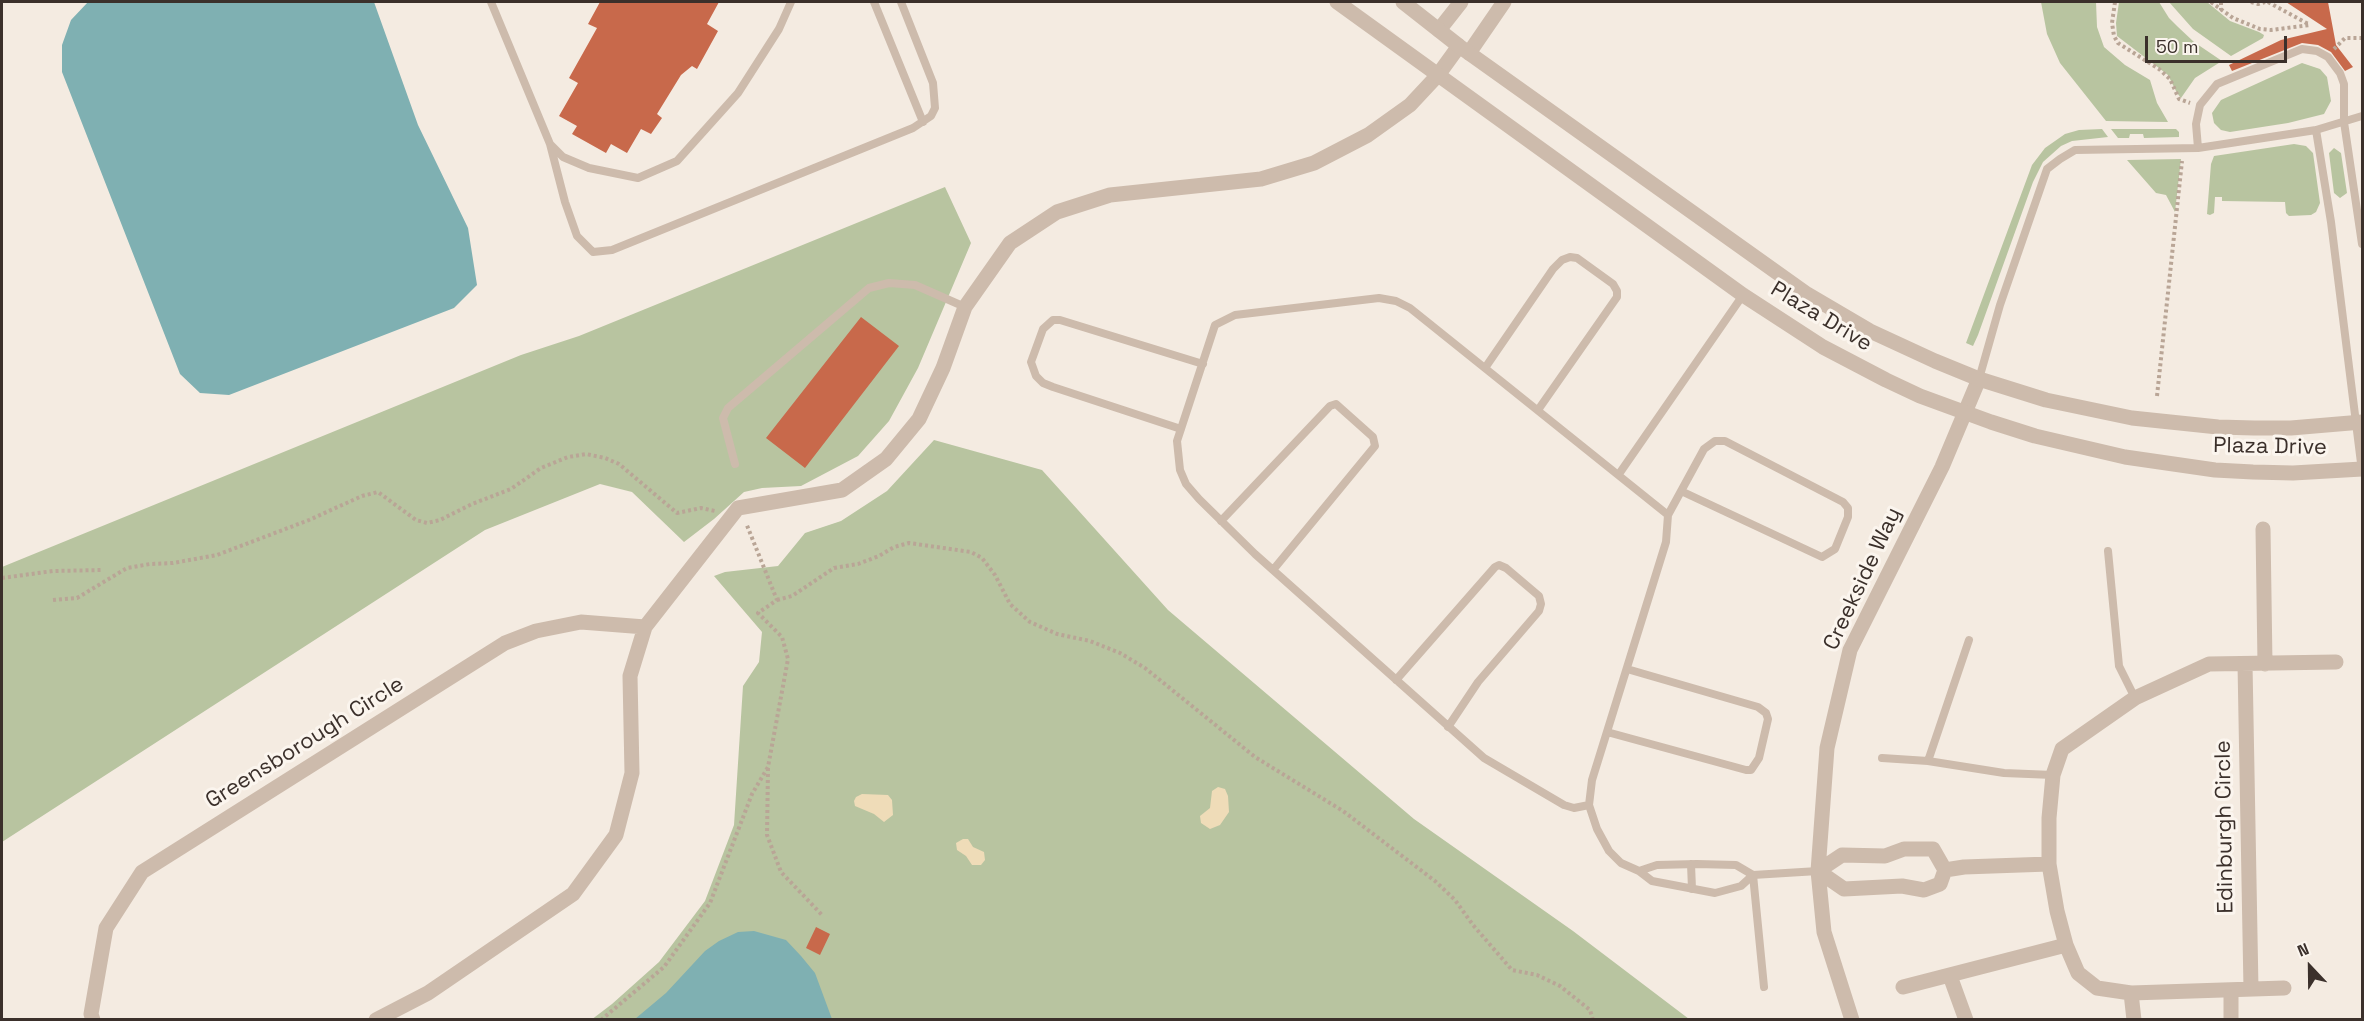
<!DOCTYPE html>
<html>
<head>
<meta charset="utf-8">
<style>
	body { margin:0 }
	#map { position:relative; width:2364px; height:1021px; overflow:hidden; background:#f4ebe1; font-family:"Space Grotesk",sans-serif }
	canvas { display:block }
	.frame { position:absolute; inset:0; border:3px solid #3b302b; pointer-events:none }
	.north { position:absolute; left:2280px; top:937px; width:60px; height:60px; -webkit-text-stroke:4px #fbf5ee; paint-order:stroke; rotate:338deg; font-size:16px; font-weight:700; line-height:24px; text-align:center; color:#3b302b }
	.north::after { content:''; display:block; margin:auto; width:21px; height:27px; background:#3b302b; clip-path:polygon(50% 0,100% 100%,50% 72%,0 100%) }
	.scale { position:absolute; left:2145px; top:36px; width:142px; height:27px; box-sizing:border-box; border:3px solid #3b302b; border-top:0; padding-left:8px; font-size:18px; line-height:21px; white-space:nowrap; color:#3b302b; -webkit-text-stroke:4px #fbf5ee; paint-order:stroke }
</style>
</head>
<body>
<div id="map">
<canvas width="2364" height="1021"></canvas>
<div class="frame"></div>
<div class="north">N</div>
<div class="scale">50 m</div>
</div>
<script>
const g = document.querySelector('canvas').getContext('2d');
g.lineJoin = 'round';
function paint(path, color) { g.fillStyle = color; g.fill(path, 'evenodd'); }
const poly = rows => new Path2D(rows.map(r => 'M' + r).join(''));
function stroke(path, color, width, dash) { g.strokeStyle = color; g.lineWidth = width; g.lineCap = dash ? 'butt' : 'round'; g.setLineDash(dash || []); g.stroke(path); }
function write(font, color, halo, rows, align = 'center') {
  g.font = font + ' "Space Grotesk",sans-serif'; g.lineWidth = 6; g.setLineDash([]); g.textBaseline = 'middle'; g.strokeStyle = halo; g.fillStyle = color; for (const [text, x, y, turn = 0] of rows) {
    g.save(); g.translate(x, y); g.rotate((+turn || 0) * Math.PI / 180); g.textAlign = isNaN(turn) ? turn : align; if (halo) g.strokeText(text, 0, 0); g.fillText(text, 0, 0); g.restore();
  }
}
const green = poly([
	[2041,2,2096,2,2097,27,2104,47,2125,65,2150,80,2157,103,2168,122,2106,121,2060,63,2047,34],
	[2119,2,2159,2,2169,18,2177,26,2194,42,2222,61,2195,78,2181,98,2177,93,2168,75,2117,36,2116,23],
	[2169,2,2207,2,2230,21,2259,32,2264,35,2263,38,2231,56,2193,29],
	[2302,63,2320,69,2327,77,2331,101,2324,114,2288,123,2230,132,2221,130,2214,123,2212,113,2221,100],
	[2102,129,2108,137,2072,141,2061,146,2043,162,2033,182,1978,335,1973,346,1966,343,2032,165,2045,148,2065,134,2079,130],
	[2111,129,2176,129,2179,132,2179,137,2144,138,2143,134,2130,134,2129,138,2118,138],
	[2294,144,2306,146,2313,153,2320,203,2316,212,2311,215,2289,216,2286,213,2285,202,2222,201,2222,197,2215,197,2214,213,2210,215,2207,214,2211,164,2214,156],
	[2334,148,2341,153,2347,193,2340,198,2334,193,2329,153],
	[2181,159,2175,212,2166,195,2156,193,2127,160],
	[945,187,971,243,918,368,889,421,858,456,801,486,762,488,744,492,714,519,684,542,632,492,600,484,485,530,2,842,2,567,521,355,579,336],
	[934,440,1042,470,1168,610,1414,819,1573,931,1689,1019,591,1020,612,1004,659,962,705,901,734,825,743,686,759,662,762,632,714,576,725,572,778,566,805,533,841,521,887,491]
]);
const sand = poly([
	[1218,787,1225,789,1228,796,1229,812,1220,825,1210,829,1201,823,1200,816,1210,808,1212,791],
	[862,794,888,795,892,800,893,815,884,822,874,814,855,806,854,801,856,797],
	[963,839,968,839,973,847,984,852,985,860,981,865,972,865,966,856,957,850,956,843]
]);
const water = poly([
	[88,2,374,2,418,125,468,228,477,285,454,308,229,395,200,393,180,374,62,72,62,45,71,20],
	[754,931,786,940,801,956,815,973,832,1019,635,1019,666,993,705,951,719,941,738,932]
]);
const building = poly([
	[600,2,719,2,707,24,718,31,697,69,692,66,681,75,657,114,662,118,651,134,641,129,627,153,611,144,606,153,572,134,577,126,559,116,578,83,569,78,597,28,588,24],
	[2286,2,2328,2,2336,45,2353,67,2345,71,2331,52,2318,45,2302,43,2232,71,2229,65,2281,40,2327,29],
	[861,317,899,346,805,468,766,438],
	[816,927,830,934,820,955,806,948]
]);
const path = poly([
	[2115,2,2112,23,2114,36,2118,43,2159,69,2170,79,2179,99,2190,103],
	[2211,2,2233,18,2260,29,2271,30,2310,25],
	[2221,2,2221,10],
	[2251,2,2258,4,2265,2],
	[2268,2,2310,25],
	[2334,49,2345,38,2362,38],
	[2157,396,2182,161],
	[2,578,53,571,101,570],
	[53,600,77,598,127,568,150,564,173,563,217,555,309,520,362,496,378,492,416,520,427,523,440,520,472,504,511,489,541,468,568,457,586,454,605,458,619,464,677,513,701,508,715,511],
	[777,600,792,596,834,568,858,564,879,556,894,547,909,543,971,552,982,558,995,575,1010,604,1030,622,1057,634,1090,641,1120,653,1145,668,1255,757,1343,811,1435,881,1455,900,1473,925,1512,970,1537,975,1560,986,1590,1010,1593,1020],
	[768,768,767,835,781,872,823,916],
	[601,1020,664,967,710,903,752,794,768,767,788,659,782,637,758,613,777,600,746,523]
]);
const service = poly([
	[491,2,550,144,563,157,589,168,638,178,677,161,738,93,779,29,791,2],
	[874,2,923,122],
	[2316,130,2331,222,2362,471],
	[550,144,565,202,577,236,593,252,612,250,913,128,931,116,935,108,933,83,901,2],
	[2198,148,2196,124,2200,105,2217,84,2302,49,2317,51,2328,57,2340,73,2344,84,2344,122,2362,244],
	[1485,368,1553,269,1562,260,1570,257,1577,258,1613,284,1617,291,1617,297,1538,410],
	[1979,379,2000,305,2047,169,2060,159,2075,150,2198,148,2316,130,2362,116],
	[1181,429,1053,387,1043,383,1036,376,1031,362,1043,329,1053,320,1060,320,1203,364],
	[735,464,723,418,728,408,869,288,889,283,915,285,965,307],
	[1619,474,1743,295],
	[1668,515,1704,449,1715,441,1725,441,1843,502,1848,508,1848,517,1835,549,1822,557,1681,491],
	[1221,521,1330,406,1336,404,1373,437,1375,446,1273,570],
	[2108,551,2119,666,2135,698],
	[1396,680,1495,567,1499,565,1506,568,1539,596,1541,604,1539,611,1478,682,1448,727],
	[1607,732,1746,770,1751,770,1759,758,1768,719,1766,713,1758,707,1627,669],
	[1882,758,1928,761,2004,773,2053,775],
	[1928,761,1969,640],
	[1589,805,1574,808,1564,805,1484,758,1255,554,1199,499,1186,484,1180,470,1177,441,1215,325,1235,315,1379,298,1396,301,1410,308,1668,515,1666,542,1592,780,1589,805,1597,829,1609,851,1621,863,1639,871,1652,881,1715,893,1741,886,1753,875],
	[1691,864,1692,889],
	[1639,871,1657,865,1697,864,1736,865,1753,875,1818,871],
	[1753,875,1764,987]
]);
const minor = poly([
	[1439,30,1461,2],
	[1469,53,1504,2],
	[2263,529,2265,664],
	[2245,664,2251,989],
	[1904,849,1933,849,1945,870,1940,884,1924,890,1902,886,1844,889,1818,871,1842,855,1885,856,1904,849],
	[1945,870,1964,867,2049,864],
	[1950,976,1966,1020],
	[1903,987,2066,945],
	[2284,988,2131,993,2097,988,2078,973,2066,945,2057,911,2049,864,2049,818,2053,775,2062,749,2135,698,2209,664,2336,662],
	[2231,990,2231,1020],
	[2131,993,2134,1020],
	[93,1020,91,1014,106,928,142,872,505,643,536,631,581,622,645,627],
	[376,1020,428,993,573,894,616,835,632,773,630,676,645,627,738,508,842,490,886,459,919,419,943,368,965,307,1010,243,1057,212,1110,195,1261,179,1314,163,1368,135,1410,105,1438,75,1459,46],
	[1852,1020,1824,932,1818,871,1827,748,1850,650,1942,467,1979,379]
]);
const tertiary = poly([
	[1337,2,1743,295,1823,347,1886,380,1920,396,1991,422,2035,436,2125,457,2215,470,2253,472,2293,473,2362,469],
	[1403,2,1459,46,1807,294,1870,331,1935,361,1979,379,2046,400,2132,418,2218,427,2254,428,2291,428,2362,422]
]);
const streetNames = [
	["Plaza Drive",1821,317,31],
	["Plaza Drive",2270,447,1],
	["Creekside Way",1863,579,-65],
	["Greensborough Circle",305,743,-32],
	["Edinburgh Circle",2225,827,-91]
];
paint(green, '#b8c4a0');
paint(sand, '#efdcb8');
paint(water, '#7fb0b2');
paint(building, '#c8694b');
stroke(path, '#b9a596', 4, [3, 3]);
stroke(service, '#cdbbac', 8);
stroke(minor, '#cdbbac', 15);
stroke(tertiary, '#cdbbac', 15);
write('22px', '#3b302b', '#fbf5ee', streetNames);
</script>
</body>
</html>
